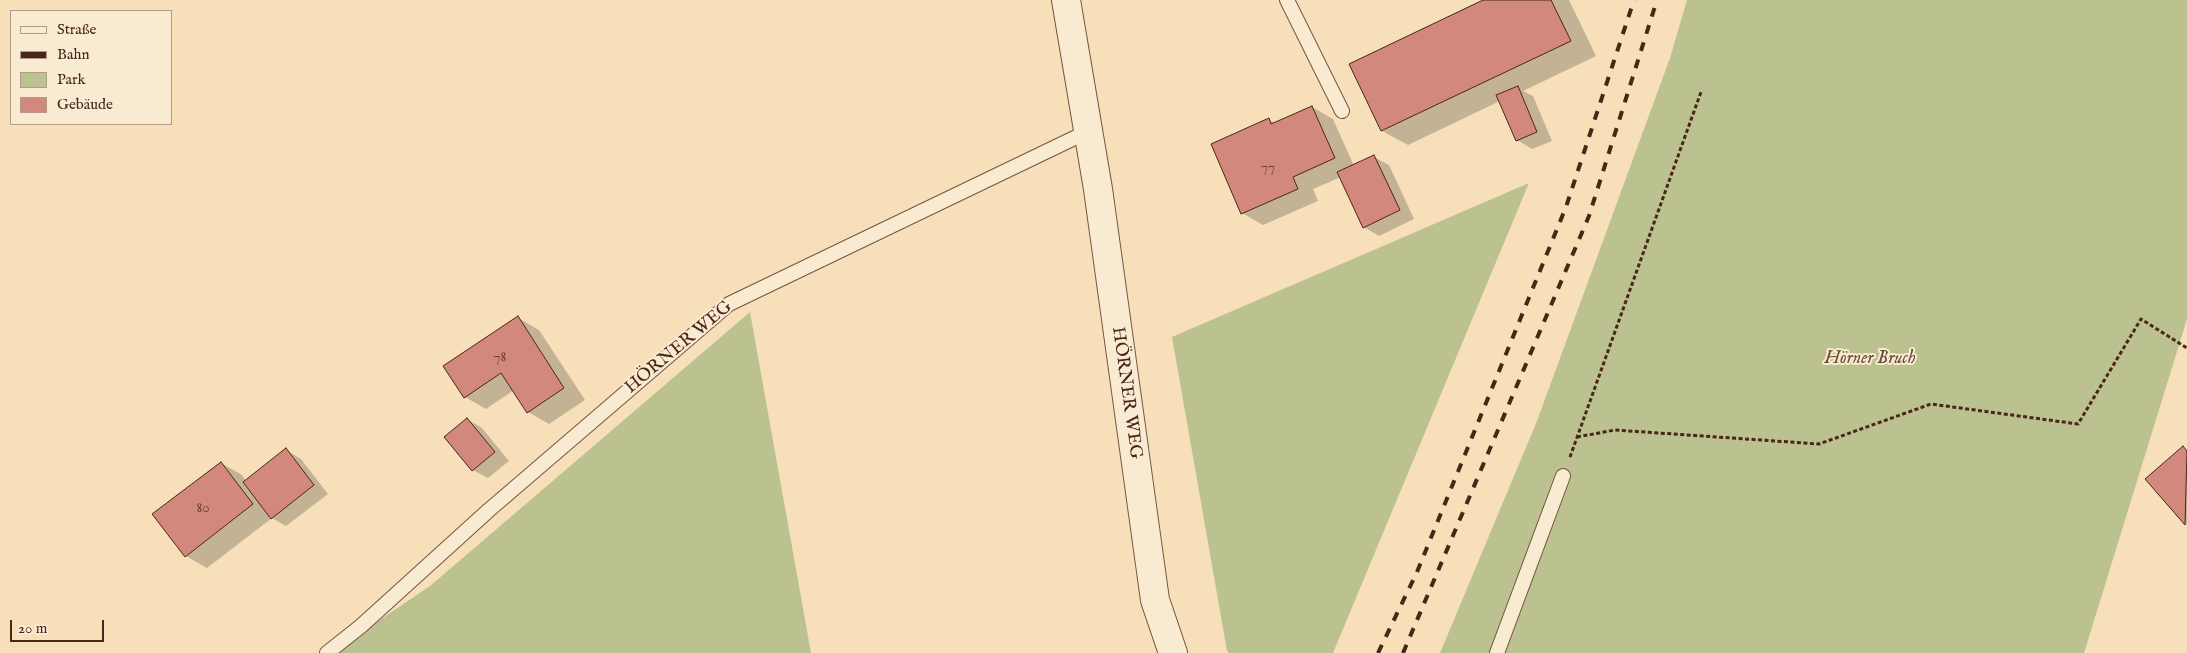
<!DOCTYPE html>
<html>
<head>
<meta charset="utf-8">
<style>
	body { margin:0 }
	#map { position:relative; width:2187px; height:653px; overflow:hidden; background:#f6dfb9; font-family:"IM FELL English",serif }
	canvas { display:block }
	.legend { position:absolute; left:10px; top:10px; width:162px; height:115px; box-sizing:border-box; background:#f9ead2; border:1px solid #b39b88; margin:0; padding:6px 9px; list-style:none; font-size:15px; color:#4a2518 }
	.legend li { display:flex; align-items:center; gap:10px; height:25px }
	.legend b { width:25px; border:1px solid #b39b88 }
	.scale { position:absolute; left:10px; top:620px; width:94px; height:22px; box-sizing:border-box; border:2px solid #4a2518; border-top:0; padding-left:6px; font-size:15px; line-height:18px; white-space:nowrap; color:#4a2518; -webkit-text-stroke:4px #f9ead2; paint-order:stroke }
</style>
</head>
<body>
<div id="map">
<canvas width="2187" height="653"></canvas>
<ul class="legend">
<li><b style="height:6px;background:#f9ead2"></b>Straße</li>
<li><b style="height:6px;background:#4a2518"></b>Bahn</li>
<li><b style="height:14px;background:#bbc290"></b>Park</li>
<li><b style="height:14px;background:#d3887e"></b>Gebäude</li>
</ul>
<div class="scale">20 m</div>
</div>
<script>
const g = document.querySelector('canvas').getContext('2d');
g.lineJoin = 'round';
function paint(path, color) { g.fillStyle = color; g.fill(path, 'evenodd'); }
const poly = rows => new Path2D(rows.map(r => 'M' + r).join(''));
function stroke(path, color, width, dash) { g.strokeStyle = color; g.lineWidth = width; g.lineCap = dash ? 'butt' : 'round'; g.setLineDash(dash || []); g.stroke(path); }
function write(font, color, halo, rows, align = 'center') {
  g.font = font + ' "IM FELL English",serif'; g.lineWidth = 4; g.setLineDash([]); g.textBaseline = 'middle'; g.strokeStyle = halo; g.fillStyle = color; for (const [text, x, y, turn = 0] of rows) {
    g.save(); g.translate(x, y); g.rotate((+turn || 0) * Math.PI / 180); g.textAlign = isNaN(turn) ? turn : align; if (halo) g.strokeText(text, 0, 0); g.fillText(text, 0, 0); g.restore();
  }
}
const green = poly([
	[1687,0,2187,0,2187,319,2084,653,1440,653,1537,421,1670,58],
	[1529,183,1333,653,1229,653,1227,651,1172,337],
	[750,312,811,653,331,653,430,586]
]);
const shadow = poly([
	[1486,0,1569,0,1596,56,1523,91,1533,96,1552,141,1532,149,1517,140,1500,101,1408,145,1382,131,1351,65],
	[1312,107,1333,119,1354,166,1374,157,1389,165,1414,219,1379,236,1364,227,1341,177,1313,189,1318,201,1263,225,1242,213,1269,120,1275,123],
	[518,318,539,330,585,400,549,424,528,412,514,390,486,409,465,397],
	[467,419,482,428,509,461,488,478,473,470],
	[2183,448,2187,450,2187,525,2146,479],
	[286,450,301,459,328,494,286,526,272,518,207,568,186,556,221,463,242,475,246,481]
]);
const building = poly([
	[1483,0,1551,0,1571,41,1381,131,1349,64,1483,0],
	[1518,86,1537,132,1516,141,1496,95,1518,86],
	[1312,106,1335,158,1293,177,1298,189,1241,214,1211,144,1269,118,1271,124,1312,106],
	[1374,155,1400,210,1363,228,1337,172,1374,155],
	[518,316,564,388,527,413,501,373,464,398,443,366,518,316],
	[467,418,495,452,472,471,444,437,467,418],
	[2183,446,2187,451,2185,525,2145,479,2183,446],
	[286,448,314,485,271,519,243,482,286,448],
	[221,462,253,504,185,557,152,514,221,462]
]);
const path = poly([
	[1577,437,1615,430,1819,444,1931,404,2078,424,2141,319,2187,348],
	[1570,457,1701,92]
]);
const lane = poly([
	[1287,0,1342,111],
	[327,653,361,626,489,510,729,304,1089,131],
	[1497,653,1563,476]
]);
const street = poly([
	[1066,0,1098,189,1155,600,1173,653]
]);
const rail = poly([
	[1378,653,1417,572,1566,207,1634,0],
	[1403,653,1589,216,1657,0]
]);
const numberNames = [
	["77",1268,168],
	["78",500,358],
	["80",203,509]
];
const streetNames = [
	["HÖRNER WEG",679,348,-40],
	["HÖRNER WEG",1126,393,82]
];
const parkNames = [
	["Hörner Bruch",1870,359]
];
paint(green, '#bbc290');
paint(shadow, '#0003');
paint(building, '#d3887e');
stroke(building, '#4a2518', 1);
stroke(lane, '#755440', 16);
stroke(street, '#755440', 30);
stroke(path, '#4a2518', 3, [4, 2.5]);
stroke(lane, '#f9ead2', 14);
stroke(street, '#f9ead2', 28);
stroke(rail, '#4a2518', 4, [9, 9]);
write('15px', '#6c3e32', null, numberNames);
write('18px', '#4a2518', '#f9ead2', streetNames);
write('italic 18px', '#664c36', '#f9ead2', parkNames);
</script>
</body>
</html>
